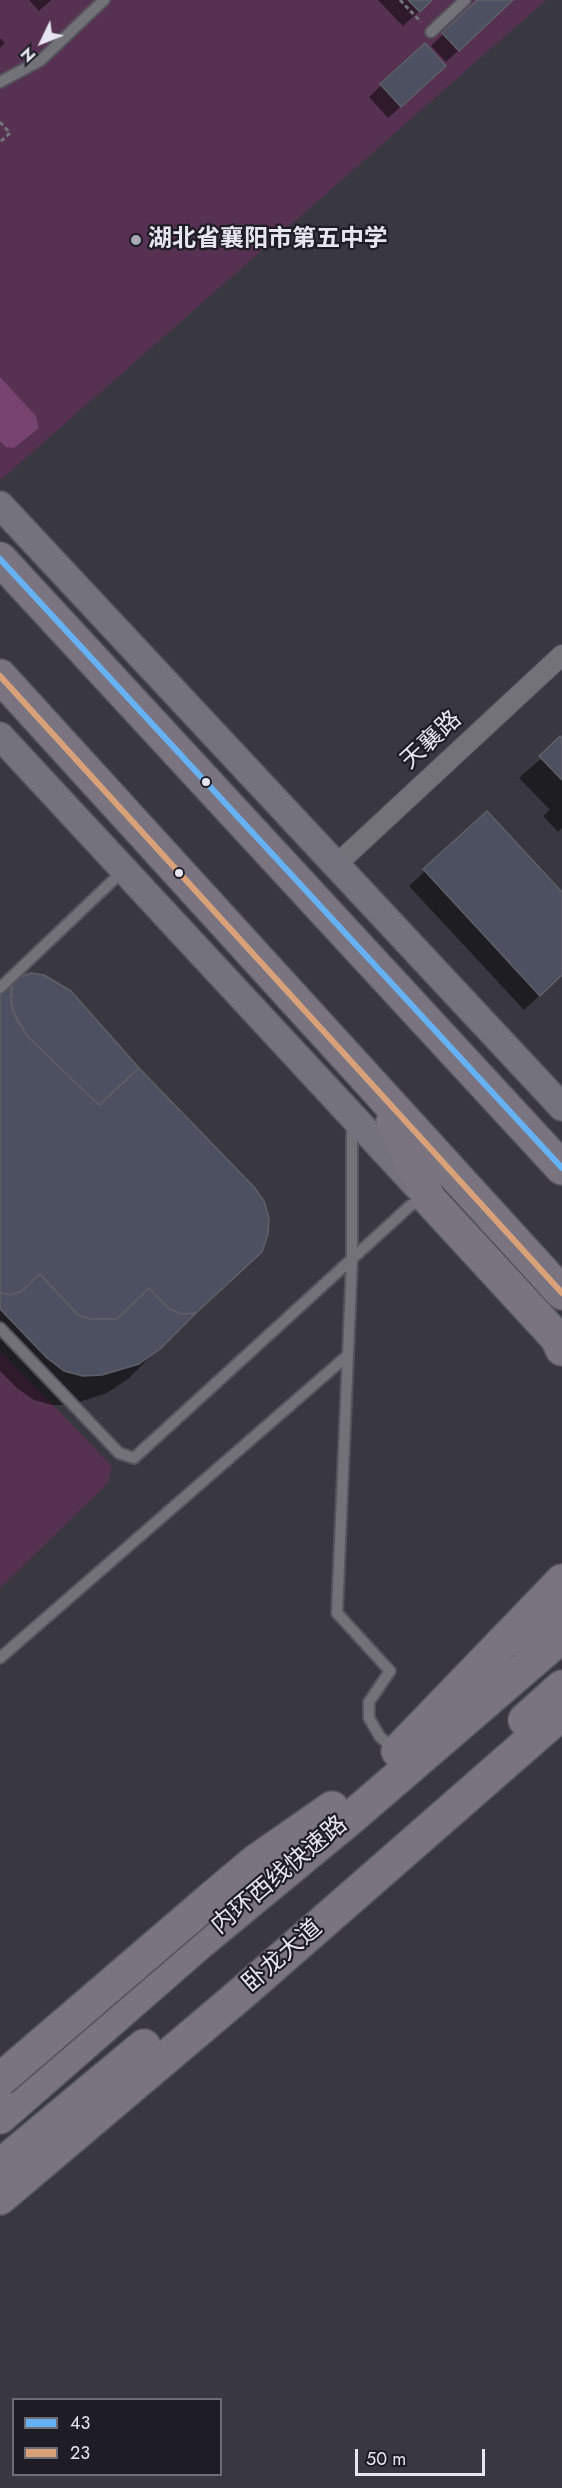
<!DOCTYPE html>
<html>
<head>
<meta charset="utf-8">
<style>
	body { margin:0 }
	#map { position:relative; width:562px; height:2488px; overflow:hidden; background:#393841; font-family:Jost,sans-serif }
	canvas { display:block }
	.legend { position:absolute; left:12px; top:2398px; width:210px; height:78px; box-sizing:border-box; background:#1e1d25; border:2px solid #6e6d76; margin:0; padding:8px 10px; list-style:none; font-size:18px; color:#e6e5f0 }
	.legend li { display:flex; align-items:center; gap:12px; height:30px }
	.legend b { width:30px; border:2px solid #6e6d76 }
	.north { position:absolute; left:12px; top:12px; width:60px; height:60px; -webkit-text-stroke:4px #1e1d25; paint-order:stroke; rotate:227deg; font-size:16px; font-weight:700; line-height:24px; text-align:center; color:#e6e5f0 }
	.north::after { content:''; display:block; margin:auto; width:21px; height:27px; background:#e6e5f0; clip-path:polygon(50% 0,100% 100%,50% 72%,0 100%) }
	.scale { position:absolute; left:355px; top:2449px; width:130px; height:27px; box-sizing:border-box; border:3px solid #e6e5f0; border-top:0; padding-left:8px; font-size:18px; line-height:21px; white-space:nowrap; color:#e6e5f0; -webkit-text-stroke:4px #1e1d25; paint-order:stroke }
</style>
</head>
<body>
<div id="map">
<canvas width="562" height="2488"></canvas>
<ul class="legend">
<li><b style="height:8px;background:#66b1f2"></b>43</li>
<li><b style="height:8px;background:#d9a179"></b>23</li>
</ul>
<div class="north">N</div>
<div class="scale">50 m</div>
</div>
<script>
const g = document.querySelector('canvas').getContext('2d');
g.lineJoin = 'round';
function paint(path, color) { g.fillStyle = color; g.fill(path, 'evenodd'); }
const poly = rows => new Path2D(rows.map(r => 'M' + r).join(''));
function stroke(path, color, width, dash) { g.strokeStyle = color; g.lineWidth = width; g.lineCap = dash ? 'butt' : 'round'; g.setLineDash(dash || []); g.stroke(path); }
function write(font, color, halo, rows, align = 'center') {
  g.font = font + ' Jost,"Noto Sans SC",sans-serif'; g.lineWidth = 4.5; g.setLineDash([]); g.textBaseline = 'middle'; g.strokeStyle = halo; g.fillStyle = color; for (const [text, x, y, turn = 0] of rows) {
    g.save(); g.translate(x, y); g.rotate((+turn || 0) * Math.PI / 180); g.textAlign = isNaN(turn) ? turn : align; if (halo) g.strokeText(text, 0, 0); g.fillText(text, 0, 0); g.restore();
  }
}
const green = poly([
	[0,0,546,0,2,479,0,479],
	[0,1351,112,1466,108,1483,0,1588]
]);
const forest = poly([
	[0,377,36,416,39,428,14,448,6,447,0,441]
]);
const shadow = poly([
	[29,0,51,0,39,11],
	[378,0,431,0,403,26],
	[479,0,512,0,446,62,431,46],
	[0,38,5,43,0,48],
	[425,45,432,78,388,118,369,97],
	[562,740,562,828,558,832,543,816,550,810,519,778],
	[486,813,562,894,562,974,524,1010,409,886],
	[21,979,179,1328,128,1379,107,1393,70,1405,52,1405,34,1400,17,1388,0,1371,0,998]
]);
const building = poly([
	[408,0,432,0,420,12,408,0],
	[477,0,513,0,459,51,442,33,477,0],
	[425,43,446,66,401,107,380,84,425,43],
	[560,736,562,738,562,780,539,756,560,736],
	[487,811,562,892,562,975,540,996,423,869,487,811],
	[31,973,44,975,71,991,139,1068,99,1105,28,1037,16,1019,10,999,12,985,20,977,31,973],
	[12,985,12,1009,28,1037,99,1105,139,1068,254,1187,264,1201,269,1218,268,1234,262,1252,196,1313,182,1314,168,1308,149,1288,117,1319,90,1319,78,1315,40,1274,22,1291,10,1295,0,1292,0,996,12,985],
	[40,1274,78,1315,90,1319,117,1319,149,1288,168,1308,182,1314,196,1313,160,1349,139,1364,102,1375,83,1376,64,1371,47,1358,0,1309,0,1292,10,1295,22,1291,40,1274]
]);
const path = poly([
	[400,0,421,22],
	[0,122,10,133,0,142]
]);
const lane = poly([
	[431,32,465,0],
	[0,82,41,60,104,0],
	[0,988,124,870],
	[352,1123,352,1259,337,1613,390,1671,369,1702,369,1718,380,1737,396,1750],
	[0,1328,119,1453,134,1458,411,1205,425,1200],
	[0,1658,348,1355]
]);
const street = poly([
	[336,865,562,655]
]);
const secondary = poly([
	[0,505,562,1107],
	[0,736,417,1186]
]);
const highway = poly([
	[0,559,562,1168],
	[0,676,562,1293],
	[393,1121,429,1199,557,1338,562,1349],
	[524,1642,562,1609],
	[525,1720,562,1687],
	[398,1751,562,1581],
	[212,1898,256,1861,332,1808],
	[0,2117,198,1944,353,1816,562,1636],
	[0,2166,144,2046],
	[0,2198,242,1993,562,1713]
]);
const highwayBridge = poly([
	[0,2080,212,1898]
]);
const bus1 = poly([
	[0,559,562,1168]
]);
const bus2 = poly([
	[0,676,562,1293]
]);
const markers = [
	[136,240,6,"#a9a8b3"],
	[206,782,5,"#e6e5f0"],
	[179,873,5,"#e6e5f0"]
];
const poiNames = [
	["湖北省襄阳市第五中学",148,240]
];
const streetNames = [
	["天襄路",432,741,-43],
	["内环西线快速路",280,1876,-40],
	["卧龙大道",283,1957,-41]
];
paint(green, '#573151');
paint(forest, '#76446e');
paint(shadow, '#0007');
paint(building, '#4d5060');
stroke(building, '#5e6067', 1.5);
stroke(lane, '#55545c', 14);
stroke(street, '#55545c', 22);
stroke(secondary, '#55545c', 30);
stroke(highway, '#55545c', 36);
stroke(path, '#74747b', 3, [4.5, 3]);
stroke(lane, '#737279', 10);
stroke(street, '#737279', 20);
stroke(secondary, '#74727c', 27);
stroke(highway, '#797480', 33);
stroke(highwayBridge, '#55545c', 36, []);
stroke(highwayBridge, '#797480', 33);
stroke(bus1, '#66b1f2', 6);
stroke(bus2, '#d9a179', 6);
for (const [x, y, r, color] of markers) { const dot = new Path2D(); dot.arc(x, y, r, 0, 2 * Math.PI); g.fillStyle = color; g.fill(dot); stroke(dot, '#1e1d25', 2); }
write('bold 24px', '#e6e5f0', '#1e1d25', poiNames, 'left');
write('24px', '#e6e5f0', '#1e1d25', streetNames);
</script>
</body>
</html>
